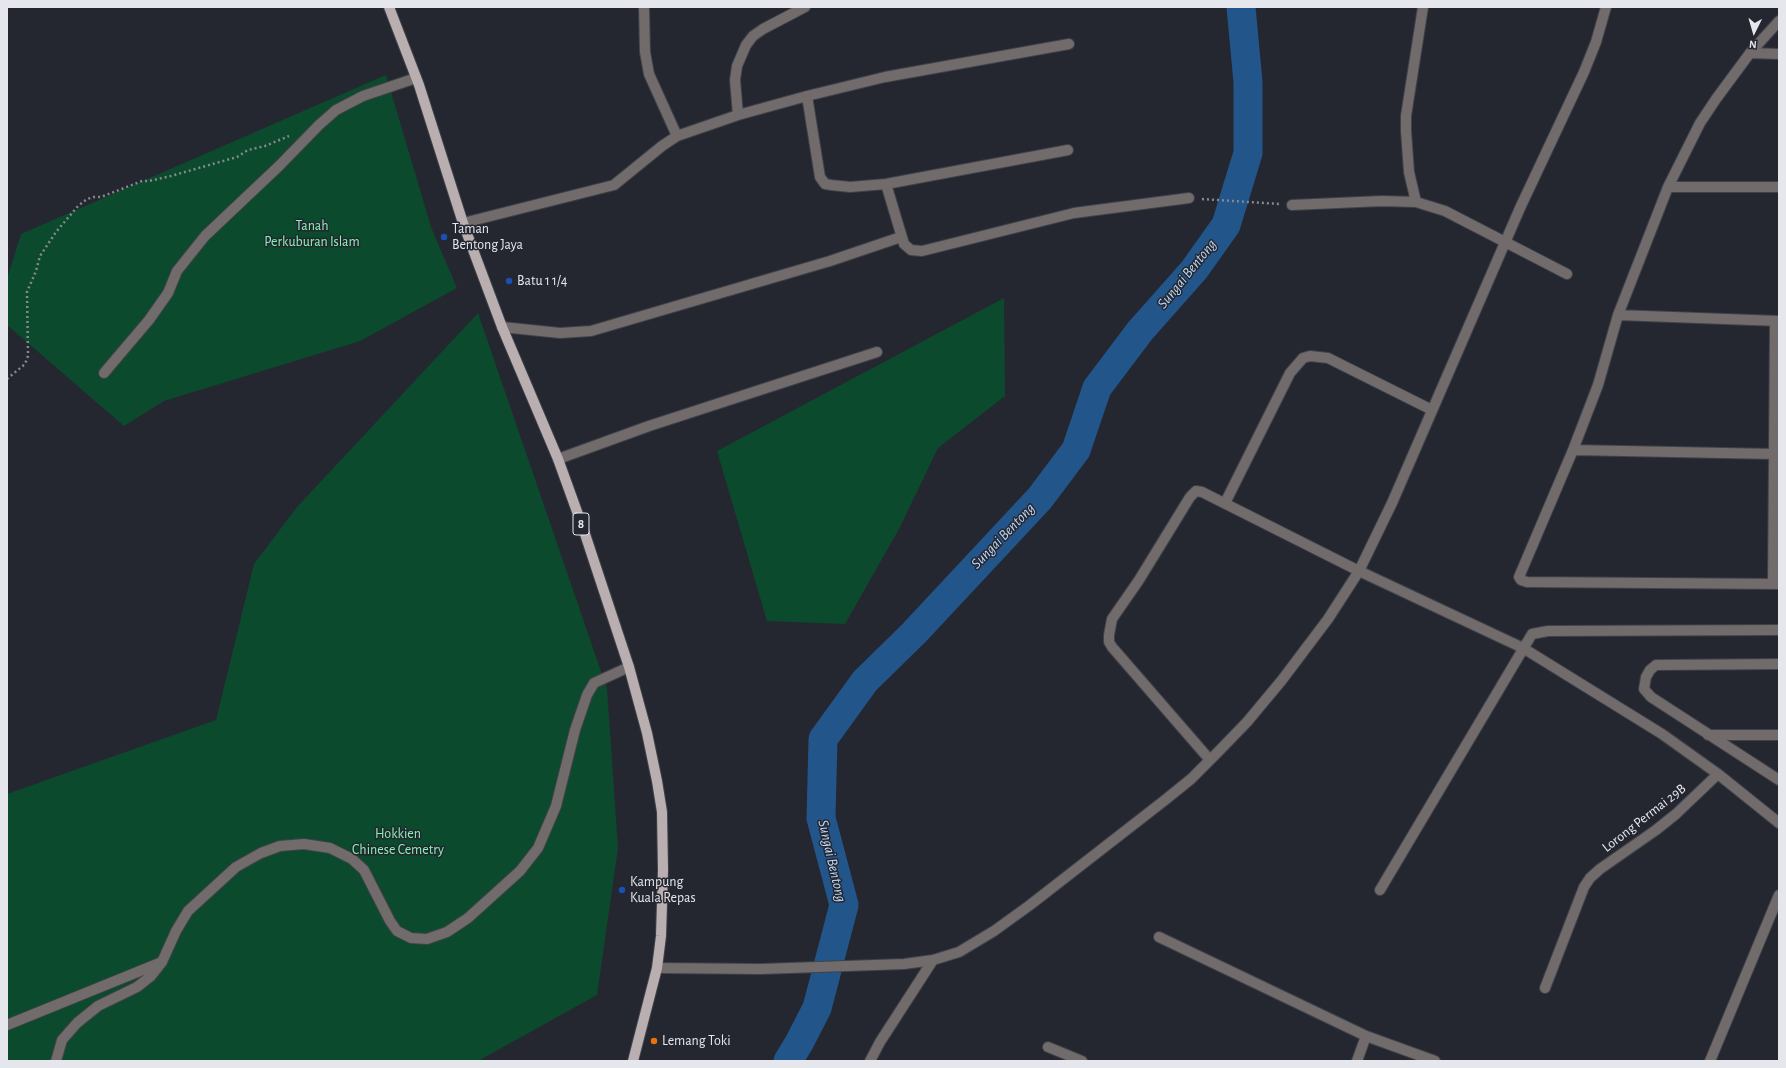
<!DOCTYPE html>
<html>
<head>
<meta charset="utf-8">
<style>
	body { margin:0 }
	#map { position:relative; width:1786px; height:1068px; overflow:hidden; background:#252730; font-family:"Alegreya Sans",sans-serif }
	canvas { display:block }
	.frame { position:absolute; inset:0; border:8px solid #e6e7ed; pointer-events:none }
	.north { position:absolute; left:1734px; top:12px; width:40px; height:40px; -webkit-text-stroke:3px #252730; paint-order:stroke; rotate:185deg; font-size:11px; font-weight:700; line-height:16px; text-align:center; color:#e6e7ed }
	.north::after { content:''; display:block; margin:auto; width:14px; height:18px; background:#e6e7ed; clip-path:polygon(50% 0,100% 100%,50% 72%,0 100%) }
</style>
</head>
<body>
<div id="map">
<canvas width="1786" height="1068"></canvas>
<div class="frame"></div>
<div class="north">N</div>
</div>
<script>
const g = document.querySelector('canvas').getContext('2d');
g.lineJoin = 'round';
function paint(path, color) { g.fillStyle = color; g.fill(path, 'evenodd'); }
const poly = rows => new Path2D(rows.map(r => 'M' + r).join(''));
function stroke(path, color, width, dash) { g.strokeStyle = color; g.lineWidth = width; g.lineCap = dash ? 'butt' : 'round'; g.setLineDash(dash || []); g.stroke(path); }
function write(font, color, halo, rows, align = 'center') {
  g.font = font + ' "Alegreya Sans",sans-serif'; g.lineWidth = 3; g.setLineDash([]); g.textBaseline = 'middle'; g.strokeStyle = halo; g.fillStyle = color; for (const [text, x, y, turn = 0] of rows) {
    g.save(); g.translate(x, y); g.rotate((+turn || 0) * Math.PI / 180); g.textAlign = isNaN(turn) ? turn : align; if (halo) g.strokeText(text, 0, 0); g.fillText(text, 0, 0); g.restore();
  }
}
const green = poly([
	[386,75,431,227,457,288,360,341,164,401,124,426,7,325,7,279,21,234],
	[1004,298,1005,396,938,448,899,529,845,624,767,621,717,451],
	[478,313,607,689,618,848,597,995,478,1061,7,1061,7,794,216,720,254,564,297,507]
]);
const river = poly([
	[788,1061,799,1043,817,1008,844,905,821,818,823,739,865,681,914,633,1040,498,1076,450,1097,388,1140,331,1194,270,1226,225,1248,153,1248,82,1241,7]
]);
const path = poly([
	[1202,199,1280,204],
	[7,379,25,364,28,356,27,292,36,271,40,256,56,232,78,206,87,199,94,197,101,197,142,181,149,181,171,176,237,157,248,150,265,146,289,136]
]);
const minor = poly([
	[644,7,645,52,649,74,677,136],
	[1423,7,1406,116,1406,131,1409,172,1416,202,1445,211,1567,274],
	[1779,21,1750,53,1716,99,1700,123,1668,187,1618,315,1598,385,1573,450,1519,577,1521,580,1527,582,1779,584],
	[1750,53,1779,54],
	[807,96,820,177,825,184,831,185,850,187,886,184,1068,150],
	[738,115,735,80,737,66,746,45,753,36,763,29,805,7],
	[886,184,904,244,911,250,922,251,1074,213,1189,198],
	[1668,187,1779,187],
	[1292,205,1382,201,1416,202],
	[463,223,614,185,662,146,677,136,738,115,807,96,885,77,1069,44],
	[1618,315,1779,321],
	[502,327,560,333,591,331,830,261,901,237],
	[104,373,149,320,168,293,177,271,205,236,279,166,319,125,336,110,363,96,416,78],
	[1573,450,1774,454],
	[558,459,649,426,877,352],
	[1225,503,1290,373,1303,358,1310,356,1328,358,1432,410],
	[1773,584,1775,321],
	[1779,664,1656,665,1650,670,1646,677,1644,689,1651,697,1779,780],
	[1708,735,1779,735],
	[1210,760,1112,647,1109,642,1109,635,1112,619,1139,580,1190,497,1196,491,1202,492,1359,571,1523,648,1662,734,1718,774,1676,814,1656,830,1600,869,1590,878,1584,887,1545,988],
	[1718,774,1779,823],
	[1380,890,1532,634,1548,631,1779,630],
	[1159,937,1366,1036,1435,1061],
	[657,968,761,969,904,964,933,960,959,952,994,931,1030,905,1165,800,1191,779,1218,752,1247,722,1282,680,1328,619,1359,571,1392,503,1520,208,1584,72,1596,42,1606,7],
	[7,1025,162,962],
	[1048,1047,1082,1061],
	[56,1061,62,1040,77,1023,98,1006,137,987,151,976,162,962,176,931,188,911,236,867,261,853,280,846,304,844,330,848,352,859,364,870,390,921,397,931,411,938,427,939,447,932,468,918,520,871,538,848,556,806,575,730,587,695,594,683,629,667],
	[870,1061,880,1042,933,960],
	[1357,1061,1366,1036],
	[1710,1061,1779,895]
]);
const major = poly([
	[389,7,419,85,463,223,502,327,558,459,584,531,629,667,647,733,657,781,662,812,663,870,661,936,657,968,633,1061]
]);
const markers = [
	[444,237,4,"#1a4fb4"],
	[509,281,4,"#1a4fb4"],
	[622,890,4,"#1a4fb4"],
	[654,1041,4,"#e8710a"]
];
const shields = [
	[581,524,16]
];
const shieldNames = [
	["8",581,524]
];
const parkNames = [
	["Tanah",312,226],
	["Perkuburan Islam",312,242],
	["Hokkien",398,834],
	["Chinese Cemetry",398,850]
];
const poiNames = [
	["Taman",452,229],
	["Bentong Jaya",452,245],
	["Batu 1 1/4",517,281],
	["Kampung",630,882],
	["Kuala Repas",630,898],
	["Lemang Toki",662,1041]
];
const streetNames = [
	["Lorong Permai 29B",1644,818,-38]
];
const waterNames = [
	["Sungai Bentong",1187,274,-51],
	["Sungai Bentong",1003,536,-46],
	["Sungai Bentong",832,861,77]
];
paint(green, '#0b4a2d');
stroke(river, '#22558a', 29);
stroke(minor, '#40424a', 12);
stroke(major, '#40424a', 12);
stroke(path, '#86888f', 2.5, [2, 3]);
stroke(minor, '#716b6c', 10);
stroke(major, '#baafb0', 10);
for (const [x, y, r, color] of markers) { const dot = new Path2D(); dot.arc(x, y, r, 0, 2 * Math.PI); g.fillStyle = color; g.fill(dot); stroke(dot, '#252730', 1.5); }
for (const [x, y, w] of shields) { const box = new Path2D(); box.roundRect(x - w / 2, y - 11, w, 22, 3); g.fillStyle = '#252730'; g.fill(box); stroke(box, '#e6e7ed', 1); }
write('bold 13px', '#e6e7ed', null, shieldNames);
write('14px', '#86f3b6', '#252730', parkNames);
write('14px', '#e6e7ed', '#252730', poiNames, 'left');
write('14px', '#e6e7ed', '#252730', streetNames);
write('italic 15px', '#bdd8f8', '#252730', waterNames);
</script>
</body>
</html>
